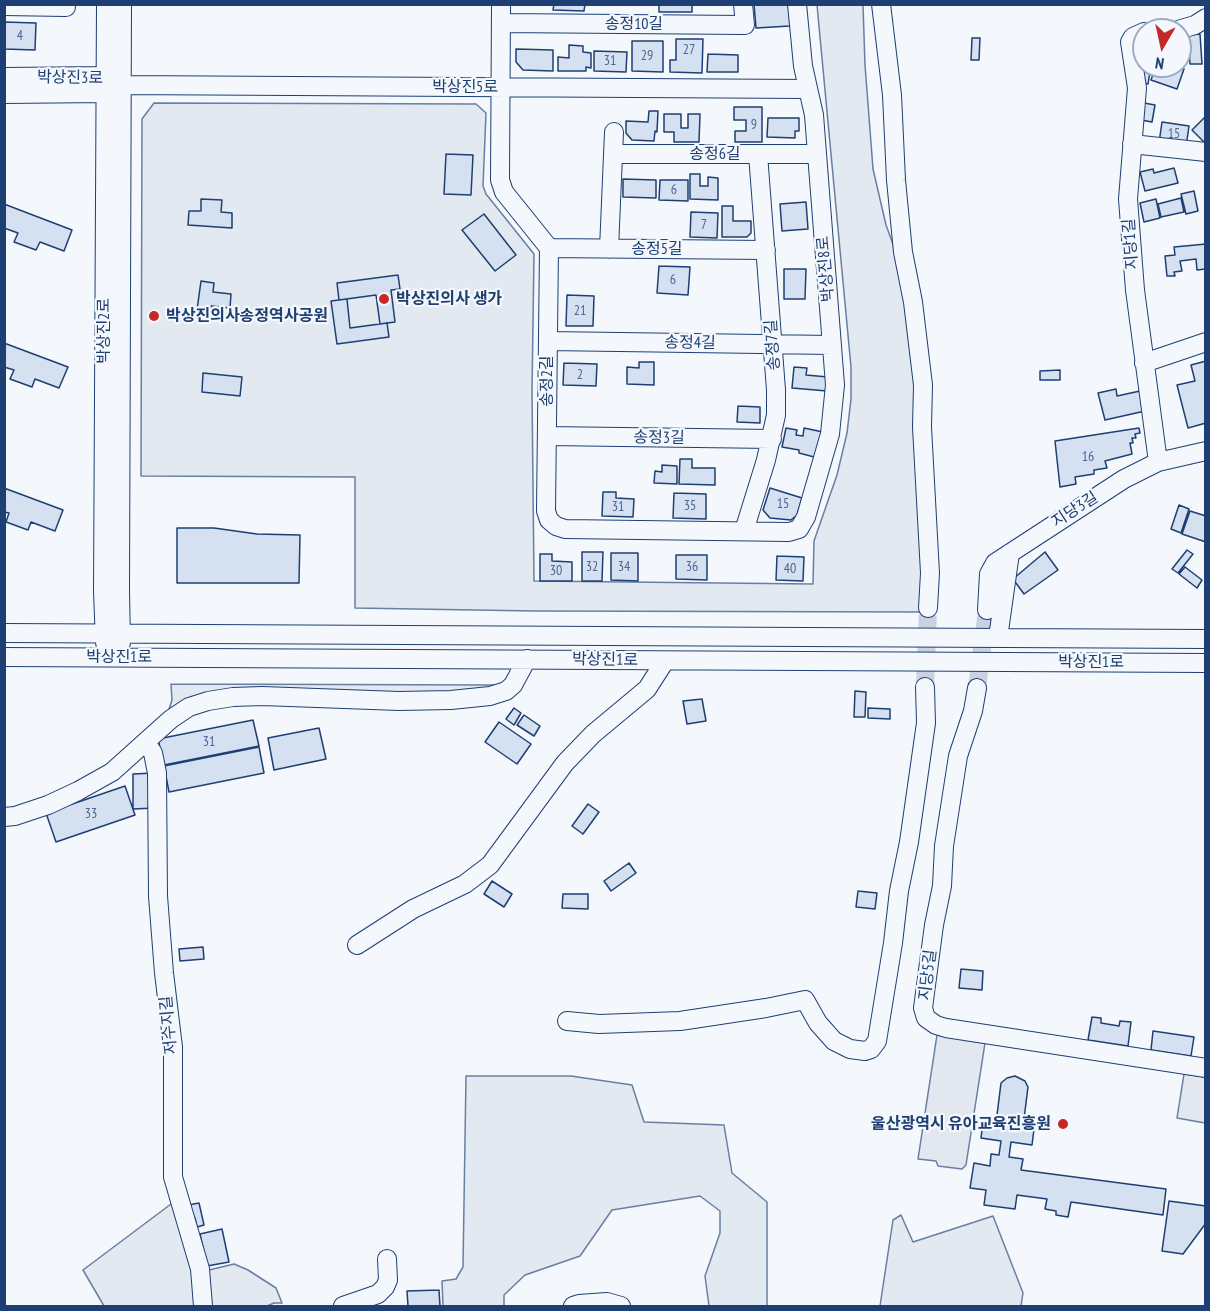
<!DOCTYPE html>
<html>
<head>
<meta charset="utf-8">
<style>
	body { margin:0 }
	#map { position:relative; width:1210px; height:1311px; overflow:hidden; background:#f4f7fb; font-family:"PT Sans Narrow",sans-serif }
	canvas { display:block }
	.frame { position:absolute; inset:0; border:6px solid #1d3f73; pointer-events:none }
	.north { position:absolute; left:1132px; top:18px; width:60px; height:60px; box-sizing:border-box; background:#f4f7fb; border:2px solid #9eadc5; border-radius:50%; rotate:189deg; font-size:16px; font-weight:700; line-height:24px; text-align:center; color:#1d3f73 }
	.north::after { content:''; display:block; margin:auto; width:21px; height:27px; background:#c62828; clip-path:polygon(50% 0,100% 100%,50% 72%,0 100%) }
</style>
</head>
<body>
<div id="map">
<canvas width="1210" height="1311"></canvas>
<div class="frame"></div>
<div class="north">N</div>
</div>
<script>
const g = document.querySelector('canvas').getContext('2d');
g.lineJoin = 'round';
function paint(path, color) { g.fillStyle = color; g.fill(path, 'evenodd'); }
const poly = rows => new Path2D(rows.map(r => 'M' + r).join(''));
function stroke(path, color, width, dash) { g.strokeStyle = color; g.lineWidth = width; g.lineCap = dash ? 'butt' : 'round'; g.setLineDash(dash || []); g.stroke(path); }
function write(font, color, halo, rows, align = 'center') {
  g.font = font + ' "PT Sans Narrow","Noto Sans KR",sans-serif'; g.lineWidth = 4.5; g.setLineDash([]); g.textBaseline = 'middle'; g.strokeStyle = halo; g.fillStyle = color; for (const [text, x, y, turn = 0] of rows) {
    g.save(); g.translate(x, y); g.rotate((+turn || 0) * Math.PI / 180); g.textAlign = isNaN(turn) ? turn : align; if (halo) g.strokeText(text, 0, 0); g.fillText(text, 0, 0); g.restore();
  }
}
const green = poly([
	[817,5,863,5,865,65,873,169,886,225,901,266,917,383,922,554,920,612,535,611,355,608,355,477,141,476,142,119,154,103,476,104,486,113,483,186,486,194,534,254,532,391,534,581,813,584,814,541,837,475,847,433,851,399,851,367,817,5],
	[171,684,496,685,482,691,184,701,169,709,172,700,171,684],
	[466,1076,571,1076,632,1085,644,1122,724,1125,732,1173,767,1202,767,1306,709,1306,705,1276,720,1233,720,1211,700,1196,612,1210,580,1256,525,1275,504,1295,504,1306,443,1306,442,1281,456,1279,463,1267,466,1076],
	[175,1201,196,1269,199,1306,104,1306,83,1270,175,1201],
	[901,1215,913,1242,993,1216,1023,1293,1021,1306,880,1306,893,1220,901,1215],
	[234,1264,248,1270,276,1288,282,1303,274,1303,267,1306,206,1306,205,1271,234,1264]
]);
const parking = poly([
	[937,1035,985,1043,966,1165,962,1169,938,1166,936,1161,918,1159,937,1035],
	[1184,1074,1205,1077,1205,1123,1177,1118,1184,1074]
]);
const building = poly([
	[554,4,585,4,584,11,553,10,554,4],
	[659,4,692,4,692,12,659,12,659,4],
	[754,4,789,4,790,26,756,28,754,4],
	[4,22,36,23,35,50,4,49,4,22],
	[1200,34,1202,64,1190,64,1188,35,1200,34],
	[972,38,980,38,979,60,971,60,972,38],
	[676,39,703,39,702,73,670,72,670,60,676,60,676,39],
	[632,41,663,41,663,72,632,71,632,41],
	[569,45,583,46,583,52,591,53,591,68,586,67,586,71,558,71,558,57,569,58,569,45],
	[516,49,553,50,553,71,523,70,516,62,516,49],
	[594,51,627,52,626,72,594,71,594,51],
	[708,54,738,55,738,72,707,72,708,54],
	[1145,66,1151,66,1148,84,1143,83,1145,66],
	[1156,66,1176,69,1177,67,1184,69,1177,89,1151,80,1156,66],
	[1144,103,1155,105,1152,122,1141,120,1144,103],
	[734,107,762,107,762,142,735,142,735,131,746,131,746,120,734,120,734,107],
	[649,111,658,111,657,132,655,131,654,141,632,140,626,133,626,121,648,122,649,111],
	[664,114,681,114,681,128,688,128,688,114,700,114,699,142,674,142,674,132,664,132,664,114],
	[1206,116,1206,144,1192,130,1206,116],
	[768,118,799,118,799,131,795,131,795,138,767,137,768,118],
	[1162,122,1189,126,1186,147,1159,143,1162,122],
	[446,154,473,155,471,195,444,194,446,154],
	[1174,168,1178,183,1145,191,1140,172,1153,169,1154,173,1174,168],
	[690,174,700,174,700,186,708,186,708,177,718,178,718,200,690,199,690,174],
	[623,179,656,180,656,198,623,197,623,179],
	[660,180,688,180,688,201,659,200,660,180],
	[1194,191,1198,211,1186,214,1181,194,1194,191],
	[1181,198,1184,212,1161,217,1158,204,1181,198],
	[201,199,222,200,221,212,232,213,232,228,188,225,189,211,201,211,201,199],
	[1156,199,1160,218,1144,222,1140,203,1156,199],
	[806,202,808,229,782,231,780,204,806,202],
	[4,204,72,230,64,251,40,242,36,250,14,242,18,233,4,228,4,204],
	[722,206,733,206,733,221,751,221,751,233,747,237,722,237,722,206],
	[691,212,718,213,717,238,690,237,691,212],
	[484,214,516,255,495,271,462,230,484,214],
	[1206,244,1206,269,1197,270,1196,259,1180,261,1182,271,1174,272,1175,276,1167,276,1165,256,1175,255,1174,247,1206,244],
	[659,266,690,267,688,295,657,293,659,266],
	[784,269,806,269,805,299,784,299,784,269],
	[398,275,400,289,391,290,395,322,380,324,376,295,339,300,337,283,398,275],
	[201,281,214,283,213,292,231,294,230,308,211,306,211,311,197,310,201,281],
	[567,295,594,296,593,326,566,326,567,295],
	[347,299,350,328,387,323,389,337,337,344,331,301,347,299],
	[4,343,68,367,59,388,35,379,32,387,10,379,14,370,4,367,4,343],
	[1206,361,1206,423,1188,428,1177,385,1195,381,1191,365,1206,361],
	[639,362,654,362,654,385,627,384,627,367,639,368,639,362],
	[564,363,597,364,596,386,563,385,564,363],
	[794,367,807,368,806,375,828,377,827,391,792,388,794,367],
	[1060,370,1060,380,1040,380,1040,371,1060,370],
	[203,373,242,377,240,396,202,392,203,373],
	[1116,389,1117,396,1140,391,1145,411,1105,420,1098,393,1116,389],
	[738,406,760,407,760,423,737,422,738,406],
	[786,428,797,430,796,435,803,436,804,428,823,432,818,458,799,453,799,450,782,447,786,428],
	[1139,428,1140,433,1135,434,1136,438,1132,438,1133,443,1130,443,1132,454,1105,461,1107,468,1094,470,1094,474,1075,477,1076,484,1060,487,1055,441,1139,428],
	[680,459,692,459,692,468,715,468,715,485,679,484,680,459],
	[662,465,677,466,677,484,654,483,655,471,662,472,662,465],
	[4,488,63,510,55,531,31,522,28,530,6,522,9,513,4,512,4,488],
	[770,488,802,498,797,515,791,520,770,518,763,510,770,488],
	[603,492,616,492,616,498,634,499,633,517,602,516,603,492],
	[674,493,706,494,706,519,673,518,674,493],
	[1179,505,1189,509,1181,533,1171,529,1179,505],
	[1190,511,1206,516,1206,542,1182,534,1190,511],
	[177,528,214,528,257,534,300,535,299,583,177,583,177,528],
	[1187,550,1193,554,1178,573,1172,569,1187,550],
	[582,552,603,552,602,581,582,581,582,552],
	[1045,552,1058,570,1024,594,1013,579,1045,552],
	[611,553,638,553,638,581,611,580,611,553],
	[540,554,552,554,552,561,572,562,572,581,540,581,540,554],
	[676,555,707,555,707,580,676,579,676,555],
	[777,556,804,557,803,581,776,580,777,556],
	[1185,567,1202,580,1197,588,1179,574,1185,567],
	[855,691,866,692,865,717,854,717,855,691],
	[702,699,706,721,687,724,683,701,702,699],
	[514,708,521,713,514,725,506,719,514,708],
	[868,708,890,709,890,719,868,718,868,708],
	[524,715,540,726,534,736,517,725,524,715],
	[253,720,259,746,164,765,158,739,253,720],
	[499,722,531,744,517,764,485,742,499,722],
	[319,728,326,759,274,770,268,738,319,728],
	[259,747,264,773,169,792,164,766,259,747],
	[154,773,155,808,133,809,133,774,154,773],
	[125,786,135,815,56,842,46,813,125,786],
	[588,804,599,812,583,834,572,826,588,804],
	[629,863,636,873,611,891,604,881,629,863],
	[492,881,512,894,504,907,484,894,492,881],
	[858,891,877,893,875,909,856,907,858,891],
	[563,894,588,894,588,909,562,908,563,894],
	[203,947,204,959,180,961,179,949,203,947],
	[961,969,983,971,982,990,959,988,961,969],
	[1092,1017,1101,1018,1101,1023,1119,1026,1120,1021,1131,1022,1128,1046,1088,1040,1092,1017],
	[1153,1031,1194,1037,1191,1056,1151,1050,1153,1031],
	[1015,1076,1025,1081,1028,1087,1023,1127,1034,1129,1032,1145,1011,1142,1009,1157,1023,1159,1021,1170,1166,1189,1163,1215,1071,1202,1068,1217,1056,1215,1056,1211,1045,1209,1047,1199,1017,1195,1015,1209,984,1205,986,1190,970,1188,974,1163,990,1166,991,1154,999,1155,1001,1141,981,1138,983,1122,996,1123,1001,1083,1007,1078,1015,1076],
	[1169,1201,1206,1206,1206,1223,1183,1254,1162,1251,1169,1201],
	[199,1203,204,1225,197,1227,195,1218,191,1218,188,1205,199,1203],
	[222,1229,229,1262,207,1266,200,1234,222,1229],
	[439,1290,440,1306,408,1306,407,1291,439,1290]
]);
const minorTunnel = poly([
	[925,687,928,608],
	[977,688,987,610]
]);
const minor = poly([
	[501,4,500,180,504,192,549,248,546,511,549,520,556,526,565,529,789,532,799,529,806,517,830,434,835,385,814,115,803,66,797,4],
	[881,4,892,95,896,180,903,252,913,302,923,385,922,427,930,573,928,608],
	[4,6,66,7],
	[501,23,745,25,743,4],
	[1178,30,1195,25,1206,18],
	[1144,32,1133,37,1130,42,1137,88,1128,199,1135,290,1158,462],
	[4,77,105,76,122,85,808,89],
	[4,94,105,93,115,88],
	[1132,144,1206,152],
	[613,154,817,154],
	[549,248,766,250],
	[609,249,614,132],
	[548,341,832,345],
	[1144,363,1206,342],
	[547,436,772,439],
	[744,531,766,460,776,415,776,390,758,154],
	[987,610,989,574,995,563,1124,479,1158,462,1206,451],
	[4,633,1206,639],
	[998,638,1010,553],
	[105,643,103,591,106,4],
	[121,643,120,591,122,4],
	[4,657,1206,663],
	[977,688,973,711,958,756,944,846,942,886,934,925,923,1008,926,1018,936,1025,946,1028,1206,1068],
	[146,742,153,753,157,773,158,896,164,973,173,1047,173,1177,200,1269,203,1306],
	[4,817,15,816,48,805,78,791,112,772,171,719,189,707,208,701,233,697,262,696,399,701,451,700,490,696,506,691,513,685,527,659],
	[357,945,413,909,465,884,490,865,565,763,593,734,647,689,665,661],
	[567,1021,599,1024,680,1021,766,1008,805,1000,818,1023,834,1041,850,1049,865,1051,871,1049,877,1041,893,943,899,891,909,842,926,723,925,687],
	[343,1306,378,1294,385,1287,388,1280,387,1259],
	[573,1306,579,1304,607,1302,621,1306]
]);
const markers = [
	[384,299,6,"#c62828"],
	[154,316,6,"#c62828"],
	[1063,1124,6,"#c62828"]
];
const numberNames = [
	["4",20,36],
	["27",689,50],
	["29",647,56],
	["31",610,61],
	["9",754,125],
	["15",1174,134],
	["6",674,190],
	["7",704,225],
	["6",673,280],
	["21",580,311],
	["2",580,375],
	["16",1088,457],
	["15",783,504],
	["35",690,506],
	["31",618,507],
	["32",592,567],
	["34",624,567],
	["36",692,567],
	["40",790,569],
	["30",556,571],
	["31",209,742],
	["33",91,814]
];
const streetNames = [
	["송정10길",634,24],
	["박상진3로",70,78,1],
	["박상진5로",465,87],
	["송정6길",715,154],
	["지당1길",1131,244,-94],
	["송정5길",657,249],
	["박상진8로",826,269,-95],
	["박상진2로",104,331,-90],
	["송정4길",690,343,1],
	["송정7길",773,345,-94],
	["송정2길",547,381,-90],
	["송정3길",659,438,1],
	["지당3길",1075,510,-33],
	["박상진1로",119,657],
	["박상진1로",605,660,1],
	["박상진1로",1091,662],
	["지당5길",928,975,-83],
	["저수지길",169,1025,-95]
];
const poiNames = [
	["박상진의사 생가",396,299],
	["박상진의사송정역사공원",166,316],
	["울산광역시 유아교육진흥원",1051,1124,"right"]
];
paint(green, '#e3e9f0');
stroke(green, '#687fa3', 1.5);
paint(parking, '#e3e8f0');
stroke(parking, '#687fa3', 1.5);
paint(building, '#d5e0f0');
stroke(building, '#1d3f73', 1.5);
stroke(minorTunnel, '#c9d2e0', 18, [18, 9]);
stroke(minor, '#1d3f73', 20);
stroke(minor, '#f4f7fb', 18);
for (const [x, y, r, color] of markers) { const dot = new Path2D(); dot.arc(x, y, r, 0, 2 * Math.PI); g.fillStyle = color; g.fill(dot); stroke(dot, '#f4f7fb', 2); }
write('14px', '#4b6792', null, numberNames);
write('16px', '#1d3f73', '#f4f7fb', streetNames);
write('bold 16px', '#1d3f73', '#f4f7fb', poiNames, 'left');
</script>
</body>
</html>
